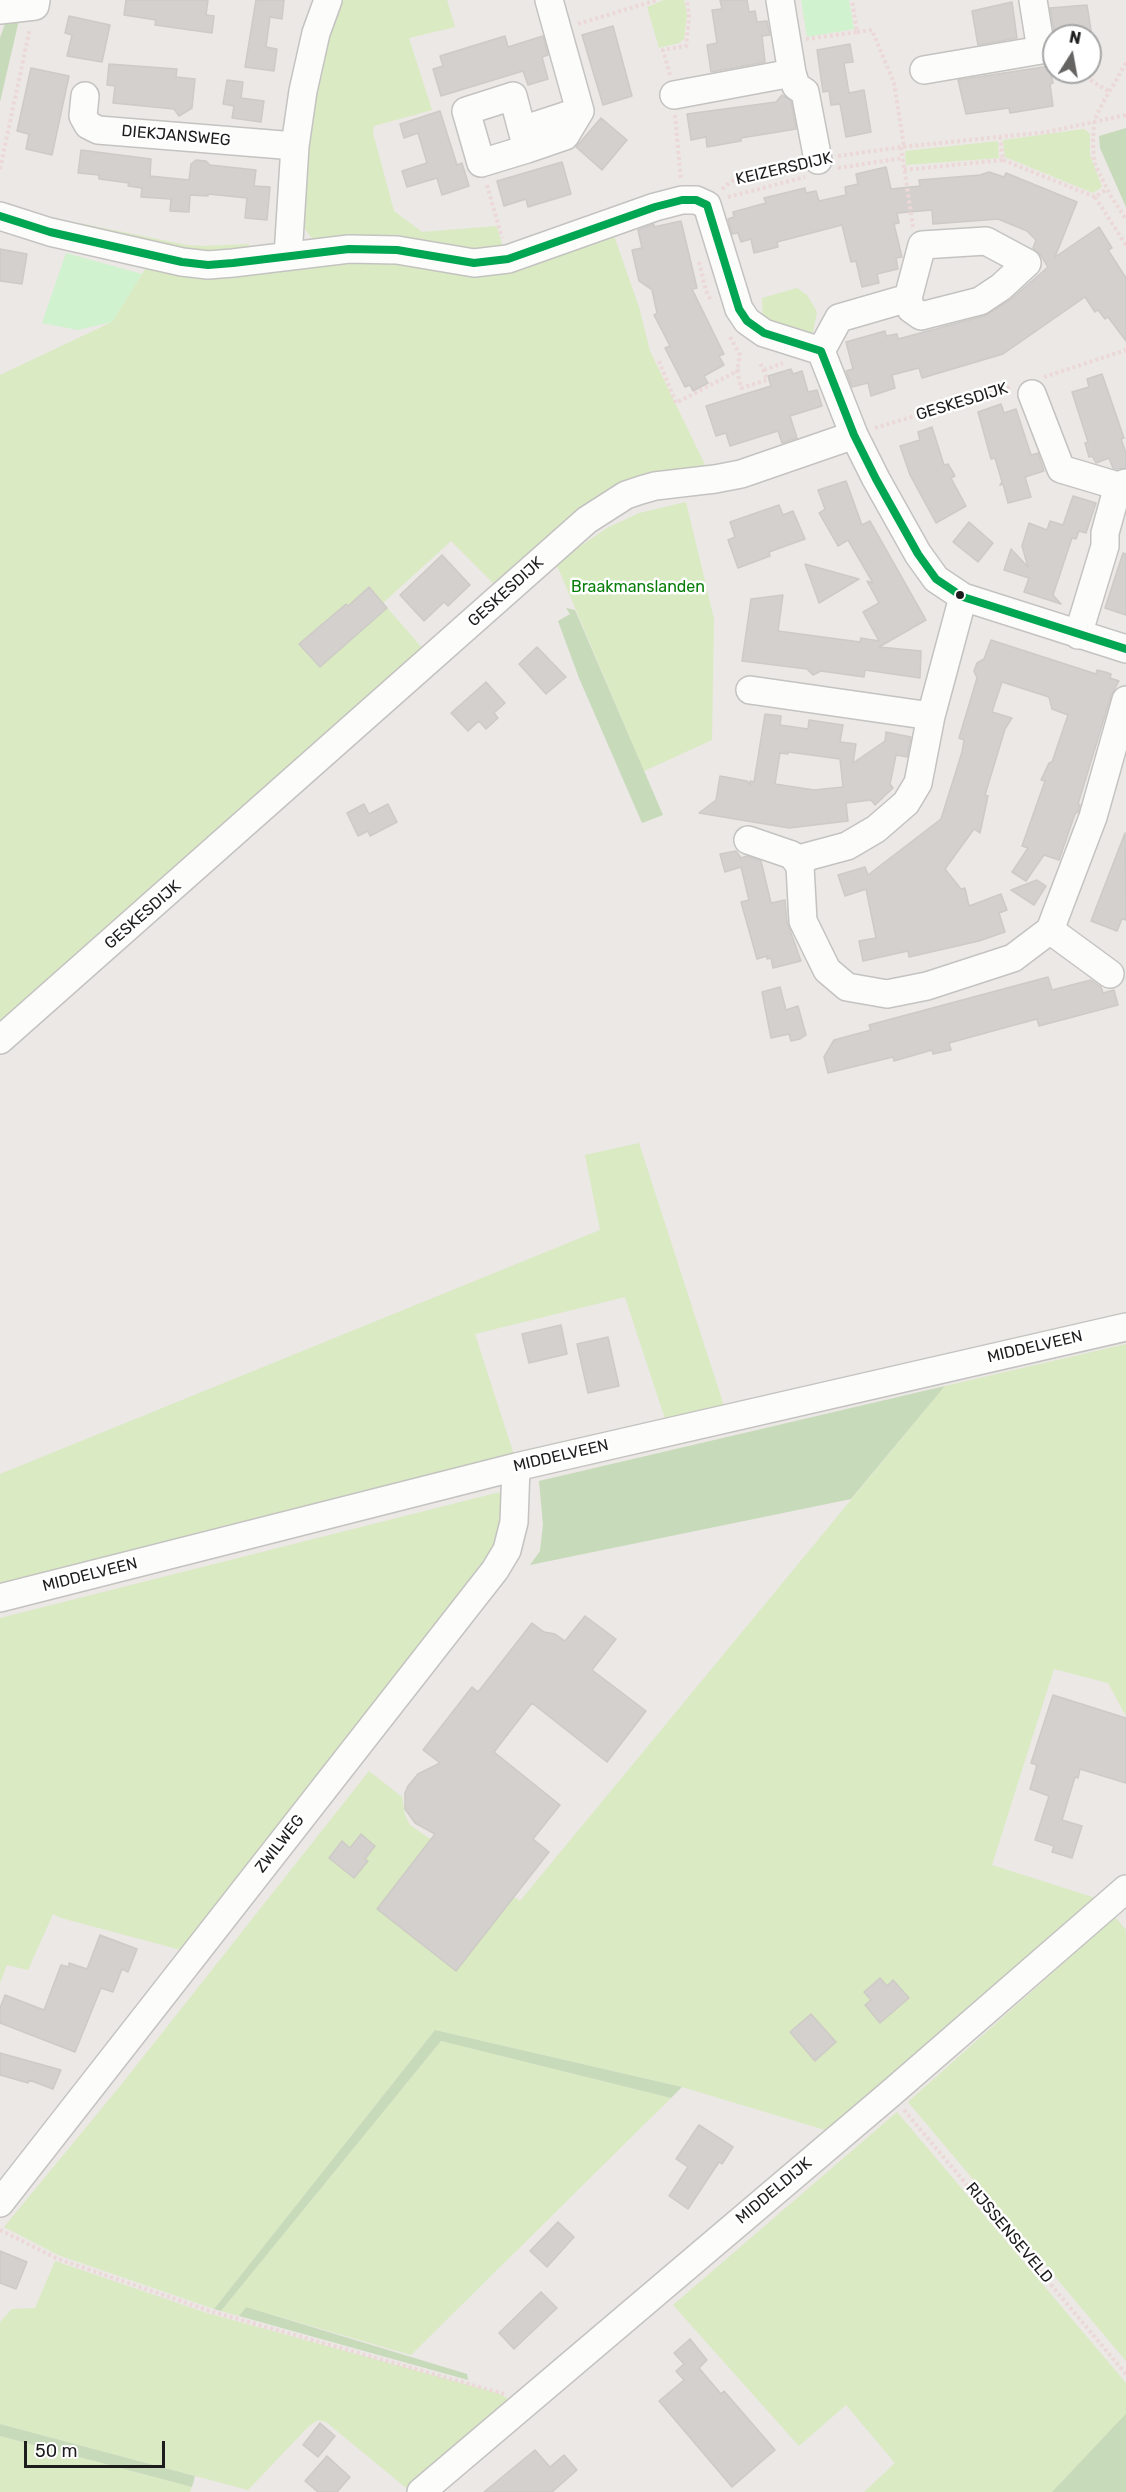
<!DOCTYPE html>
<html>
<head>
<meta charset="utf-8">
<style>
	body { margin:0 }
	#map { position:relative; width:1126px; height:2492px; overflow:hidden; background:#ebe8e5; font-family:Rubik,sans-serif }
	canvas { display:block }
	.north { position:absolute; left:1042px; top:24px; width:60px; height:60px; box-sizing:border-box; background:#fff; border:2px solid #a5a5a5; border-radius:50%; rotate:11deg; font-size:16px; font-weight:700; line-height:24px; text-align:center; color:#1d1d1d }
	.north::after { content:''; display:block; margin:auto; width:21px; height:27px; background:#656463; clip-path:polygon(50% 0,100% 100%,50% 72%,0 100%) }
	.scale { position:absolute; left:24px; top:2441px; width:141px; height:27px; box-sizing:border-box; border:3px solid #1d1d1d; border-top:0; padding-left:8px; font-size:18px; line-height:21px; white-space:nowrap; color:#1d1d1d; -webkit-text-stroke:4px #fff; paint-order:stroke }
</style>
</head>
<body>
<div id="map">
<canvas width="1126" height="2492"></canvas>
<div class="north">N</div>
<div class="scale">50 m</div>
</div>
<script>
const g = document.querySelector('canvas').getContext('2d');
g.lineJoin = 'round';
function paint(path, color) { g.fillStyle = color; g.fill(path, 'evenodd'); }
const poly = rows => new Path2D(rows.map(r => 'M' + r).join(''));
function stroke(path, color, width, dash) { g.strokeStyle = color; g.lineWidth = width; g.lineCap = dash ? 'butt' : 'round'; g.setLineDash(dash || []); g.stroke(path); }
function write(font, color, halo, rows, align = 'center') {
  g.font = font + ' Rubik,sans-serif'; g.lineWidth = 5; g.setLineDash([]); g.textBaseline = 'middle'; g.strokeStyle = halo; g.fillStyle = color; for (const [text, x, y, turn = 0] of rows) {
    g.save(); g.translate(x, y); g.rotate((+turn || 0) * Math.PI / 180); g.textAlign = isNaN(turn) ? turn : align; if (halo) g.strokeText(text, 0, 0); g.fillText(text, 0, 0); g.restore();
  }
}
const grass = poly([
	[341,0,447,0,455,27,409,38,432,110,374,126,373,133,394,211,422,232,497,226,504,251,482,254,319,241,311,237,302,225,312,115,319,71],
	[664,0,684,0,687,14,684,39,679,43,659,48,647,7],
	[1084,129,1090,134,1090,155,1102,187,1093,193,1005,157,1003,140],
	[998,141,999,158,906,165,905,151],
	[45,216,187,245,202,246,248,244,254,250,222,256,44,225],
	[612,230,639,307,650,351,708,471,655,477,500,590,451,541,383,603,424,650,0,1039,0,375,112,322,150,261,278,263,425,261],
	[797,288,807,295,817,312,812,336,763,324,762,298],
	[686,502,714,619,712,740,644,771,556,563,607,528,639,513],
	[639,1143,725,1409,666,1422,625,1297,475,1334,515,1458,0,1587,0,1474,600,1230,585,1155],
	[1126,1344,1126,1716,1108,1683,1054,1669,992,1865,1105,1901,835,2133,682,2087,435,2030,214,2309,58,2255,4,2227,121,2085,369,1771,402,1797,405,1815,410,1825,520,1901,945,1386],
	[504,1491,507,1525,490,1559,181,1950,61,1918,53,1914,28,1970,7,1965,0,1983,0,1618],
	[1115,1917,1126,1930,1126,2361,908,2102],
	[441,2041,671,2098,411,2355,246,2307,239,2316,221,2311],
	[897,2112,1126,2383,1126,2414,1052,2492,864,2492,895,2463,846,2405,799,2446,673,2305],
	[55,2261,207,2313,498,2393,510,2400,411,2492,326,2422,318,2420,309,2426,248,2490,0,2424,0,2322,12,2309,35,2308],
	[0,2436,192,2487,190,2492,0,2492]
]);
const forest = poly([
	[19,20,0,102,0,38,5,24],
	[1126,128,1126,207,1100,148,1099,136],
	[566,608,575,610,663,815,642,823,579,678,558,621,570,614],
	[945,1386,851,1499,530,1565,540,1551,543,1525,539,1481],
	[435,2030,682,2087,671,2098,441,2041,221,2311,214,2309],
	[246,2307,467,2374,468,2380,239,2316],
	[1126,2414,1126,2492,1052,2492,1119,2421],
	[0,2424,195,2476,192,2487,0,2436]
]);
const park = poly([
	[801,0,849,0,854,29,807,37],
	[66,253,142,274,112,322,78,330,42,323]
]);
const building = poly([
	[126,0,208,0,206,15,214,16,212,33,155,25,156,20,124,15,126,0],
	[256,0,284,0,282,19,270,17,266,47,277,49,274,71,245,67,256,0],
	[720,0,747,0,749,12,755,11,757,22,767,21,770,35,762,36,765,62,711,72,707,45,717,43,712,10,722,9,720,0],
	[1012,2,1017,38,978,45,972,11,1012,2],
	[1087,5,1092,36,1055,36,1050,8,1087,5],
	[69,16,110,25,102,62,67,56,72,35,65,33,69,16],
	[613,26,632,96,603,105,582,35,613,26],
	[505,36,508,47,543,36,548,55,542,57,548,79,528,85,523,71,441,96,433,69,443,66,440,56,505,36],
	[850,44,853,62,844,63,849,93,864,90,871,132,846,137,840,104,831,105,829,91,823,92,817,50,850,44],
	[109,64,177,69,176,77,195,79,192,108,179,116,174,109,113,103,115,86,107,85,109,64],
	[1050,66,1053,83,1050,84,1053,106,1010,113,1009,108,966,114,958,80,1050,66],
	[31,68,69,76,52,155,26,149,29,134,17,131,31,68],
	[227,80,243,82,241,98,264,101,261,122,232,118,234,106,223,104,227,80],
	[782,95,791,101,796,129,741,138,741,141,707,147,706,137,691,140,687,114,776,102,782,95],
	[440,111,457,165,462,163,469,186,442,195,437,178,407,187,402,171,427,163,418,133,404,138,400,124,440,111],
	[601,118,627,140,602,170,576,147,601,118],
	[81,150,151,159,150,176,189,180,191,164,196,160,206,161,210,165,256,170,254,186,270,187,267,220,245,218,247,198,208,194,208,196,190,195,189,212,170,211,171,199,141,197,142,188,128,186,129,183,99,179,99,175,78,173,81,150],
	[562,162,571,194,528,207,526,199,504,206,497,181,562,162],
	[886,167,891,189,920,186,919,180,980,175,989,172,1004,177,1006,173,1077,202,1055,257,1099,227,1112,248,1108,250,1126,278,1126,341,1108,317,1105,319,1098,310,1095,312,1085,297,1003,354,922,378,919,368,892,375,895,388,871,396,868,383,852,387,846,371,853,369,846,342,885,331,886,336,897,334,898,339,984,316,1010,300,1048,267,1040,254,1033,248,1036,240,1027,231,998,219,933,224,932,210,897,213,899,223,894,224,902,257,896,258,898,269,877,274,879,283,862,287,856,261,851,262,842,225,777,242,778,247,754,253,751,239,741,242,738,233,732,234,728,219,734,217,733,212,766,203,764,198,805,188,806,193,816,191,819,201,846,195,845,187,858,184,856,174,886,167],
	[681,221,697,288,692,289,724,354,719,356,724,365,704,376,708,383,693,391,690,385,685,387,665,348,670,346,654,315,657,313,652,290,639,281,632,250,642,248,638,230,654,224,654,227,681,221],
	[0,249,27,254,22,284,0,281,0,249],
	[791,369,793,374,802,371,808,392,817,390,822,406,790,416,797,438,782,443,778,431,730,446,726,433,716,436,706,406,771,386,768,376,791,369],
	[1102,374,1124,438,1121,439,1126,453,1126,468,1117,469,1113,468,1109,458,1096,463,1092,456,1089,457,1085,443,1088,442,1072,392,1089,387,1087,379,1102,374],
	[1001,404,1004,413,1016,409,1031,455,1038,453,1044,471,1025,477,1031,497,1008,503,1003,484,1000,485,1002,482,995,458,991,459,978,412,1001,404],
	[932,427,944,465,948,464,955,476,951,478,966,506,936,523,910,475,900,446,920,440,918,432,932,427],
	[846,481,862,525,870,521,926,620,879,647,921,651,920,678,865,670,864,677,821,671,813,675,807,669,742,661,751,599,783,595,778,631,860,642,861,638,879,641,863,612,879,603,867,581,873,583,848,540,838,546,819,513,825,509,818,490,846,481],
	[1073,496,1096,503,1086,533,1079,531,1076,539,1072,538,1053,595,1061,604,1024,592,1029,578,1004,570,1011,549,1028,567,1022,546,1029,523,1047,530,1050,521,1063,525,1073,496],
	[779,505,783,515,793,511,805,539,769,552,770,556,738,568,728,540,735,537,730,522,779,505],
	[969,522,993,543,978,562,953,542,969,522],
	[1123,553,1126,554,1126,615,1105,608,1123,553],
	[442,555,470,585,448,606,444,602,424,621,400,595,442,555],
	[805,564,859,579,819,603,805,564],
	[369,587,387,608,320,667,299,644,346,604,348,606,369,587],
	[991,640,1096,674,1097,670,1105,672,1111,674,1110,678,1119,681,1111,696,1078,804,1080,805,1078,812,1075,814,1059,860,1044,855,1026,881,1012,872,1028,848,1022,846,1045,781,1041,780,1049,763,1052,762,1068,715,1052,709,1049,697,1002,682,992,712,1012,718,1005,729,985,795,988,796,980,833,974,829,945,869,961,889,965,888,969,906,1001,894,1007,910,999,913,1005,932,979,941,909,957,908,951,863,961,859,941,876,938,866,889,845,896,838,875,865,867,868,875,941,819,962,752,964,740,959,738,977,678,974,671,977,663,984,659,991,640],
	[537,647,566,677,546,694,519,664,537,647],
	[486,682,505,703,494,713,498,718,486,729,479,721,468,731,451,713,486,682],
	[765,714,781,716,780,725,808,729,809,720,843,725,840,742,856,744,853,763,885,741,886,732,911,737,907,757,896,755,890,784,893,788,875,805,871,800,846,803,848,821,789,828,699,813,716,800,720,776,747,781,750,785,750,781,754,782,765,714],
	[788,752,840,759,843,787,814,790,775,784,780,753,788,754,788,752],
	[364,804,369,814,388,804,397,822,370,836,368,831,358,836,347,813,364,804],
	[1125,833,1126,920,1122,919,1117,931,1091,921,1125,833],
	[736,851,741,858,747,856,761,861,771,903,785,900,787,922,801,961,773,968,771,958,767,959,767,956,757,959,741,902,749,900,741,867,725,872,720,854,736,851],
	[1037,880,1046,886,1034,905,1011,890,1037,880],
	[1048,977,1052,990,1091,980,1101,987,1103,993,1114,990,1118,1005,1039,1026,1037,1019,1011,1026,949,1043,951,1050,933,1054,932,1050,894,1061,893,1057,828,1073,824,1057,834,1040,871,1030,869,1025,1048,977],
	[780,987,786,1010,798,1006,806,1035,800,1039,791,1041,789,1034,771,1038,762,992,780,987],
	[561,1325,567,1354,529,1363,522,1334,561,1325],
	[608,1337,619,1386,588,1393,577,1344,608,1337],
	[585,1616,616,1639,592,1670,646,1711,607,1762,532,1703,494,1752,560,1805,533,1839,549,1852,456,1971,377,1909,435,1834,415,1823,405,1809,405,1793,408,1786,418,1774,440,1763,423,1750,472,1687,478,1692,532,1623,544,1632,555,1634,565,1641,585,1616],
	[1053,1695,1126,1718,1126,1783,1080,1769,1078,1778,1075,1777,1062,1820,1082,1826,1072,1858,1052,1852,1054,1846,1035,1840,1049,1796,1030,1789,1037,1765,1031,1763,1053,1695],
	[361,1834,375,1846,365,1859,368,1861,354,1878,329,1858,342,1841,350,1848,361,1834],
	[100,1935,137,1949,128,1972,122,1969,113,1992,101,1988,75,2052,0,2023,0,2008,5,1995,44,2010,61,1965,69,1967,69,1963,87,1969,100,1935],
	[880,1978,887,1986,893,1980,909,1998,880,2023,865,2005,871,2000,864,1992,880,1978],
	[811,2014,836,2042,815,2061,790,2032,811,2014],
	[0,2053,61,2070,53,2089,29,2080,28,2083,0,2075,0,2053],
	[699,2125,733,2147,722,2164,719,2162,688,2209,669,2196,688,2167,676,2159,699,2125],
	[558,2222,574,2237,547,2267,530,2251,558,2222],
	[0,2251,27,2262,16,2289,0,2283,0,2251],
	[541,2292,557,2308,514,2349,499,2333,541,2292],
	[690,2339,707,2360,699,2368,721,2394,724,2391,775,2450,732,2487,659,2401,684,2380,676,2371,684,2364,674,2353,690,2339],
	[320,2423,335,2436,318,2457,303,2445,320,2423],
	[535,2450,550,2467,564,2455,577,2470,552,2492,484,2492,535,2450],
	[327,2456,350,2477,337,2492,318,2492,305,2481,327,2456]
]);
const path = poly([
	[578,24,657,0],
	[857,32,872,30,894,83,904,146],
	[806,39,857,32,852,0],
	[1126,63,1100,108,1094,123,1093,142,1094,162,1110,195,1126,219],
	[1058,72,1064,78,1084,76,1108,91],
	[670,75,663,50,686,46,689,17,687,0],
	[675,115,681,180],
	[901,147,913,227],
	[838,156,901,147,1047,132,1126,115],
	[1003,160,1095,197,1107,189],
	[838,168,903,158],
	[0,169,30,28],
	[904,170,1003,160,1000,137],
	[487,185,502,238],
	[722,189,736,178,799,164],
	[728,197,805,177],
	[1095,197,1126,245],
	[699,262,706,291,711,301],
	[730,337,740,355,737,371,741,388,767,380,760,362],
	[659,361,676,403,741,369],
	[764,370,783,363],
	[1044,377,1126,350],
	[875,428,1011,387],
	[904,2110,1126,2374],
	[0,2230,58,2259,213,2312,504,2394]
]);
const minor = poly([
	[780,0,792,73,796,86,805,92,818,160],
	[0,10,35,6,36,0],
	[924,70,1041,50,1033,0],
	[674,95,792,73],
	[85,96,83,116,88,125,98,130,295,146],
	[522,130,580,111],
	[527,149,513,96,466,111,481,163,527,149,565,136,580,111,549,0],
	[0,216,50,232,182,262,208,265,233,263,349,249,397,250,474,263,508,259,655,207,682,200,696,200,707,205,739,309,747,321,764,333,821,351,854,435,876,479,918,554,936,579,963,597,1126,649],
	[288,256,295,146,303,91,316,33,328,0],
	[821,351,839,318,908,298,922,245,986,241,1027,263,1001,287,980,301,921,316,911,309,908,298],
	[1032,394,1061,469,1118,486,1126,483],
	[1078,635,1105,546,1105,533,1118,486],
	[750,690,931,716],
	[748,840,792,855,800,866,803,921,827,970,847,987,887,994,927,986,1013,958,1050,930,1093,817,1126,700],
	[800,866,806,857,847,846,876,829,906,803,918,783,931,716,963,597],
	[1050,930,1110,974],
	[0,1040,587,520,626,495,641,490,655,486,715,479,741,474,854,435],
	[0,1598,516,1467,1126,1327],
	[0,2203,495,1570,507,1550,514,1522,516,1467],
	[421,2492,890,2094,1126,1889]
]);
const bus1 = poly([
	[0,216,50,232,182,262,208,265,233,263,349,249,397,250,474,263,508,259,655,207,682,200,696,200,707,205,739,309,747,321,764,333,821,351,854,435,876,479,918,554,936,579,963,597,1126,649]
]);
const markers = [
	[960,595,5,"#1d1d1d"]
];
const streetNames = [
	["DIEKJANSWEG",176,136,5],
	["KEIZERSDIJK",784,169,-13],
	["GESKESDIJK",962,402,-17],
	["GESKESDIJK",506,592,-42],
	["GESKESDIJK",143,915,-41],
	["MIDDELVEEN",1035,1347,-13],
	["MIDDELVEEN",561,1456,-13],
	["MIDDELVEEN",90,1575,-14],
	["ZWILWEG",280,1844,-52],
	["MIDDELDIJK",774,2191,-40],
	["RIJSSENSEVELD",1009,2233,50]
];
const parkNames = [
	["Braakmanslanden",638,587]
];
paint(grass, '#daeac2');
paint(forest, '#c7dab9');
paint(park, '#d1f2cf');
paint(building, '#d3d0ce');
stroke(building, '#cecac6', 1.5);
stroke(minor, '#c4c3c1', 30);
stroke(path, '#ebd8d7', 4, [3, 3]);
stroke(minor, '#fcfcfb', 27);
stroke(bus1, '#00a651', 8);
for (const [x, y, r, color] of markers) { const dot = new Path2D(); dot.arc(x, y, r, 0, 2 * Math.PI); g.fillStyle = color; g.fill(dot); stroke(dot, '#fff', 2); }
write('16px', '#1d1d1d', '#fff', streetNames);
write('16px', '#077e09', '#fff', parkNames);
</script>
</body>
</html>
